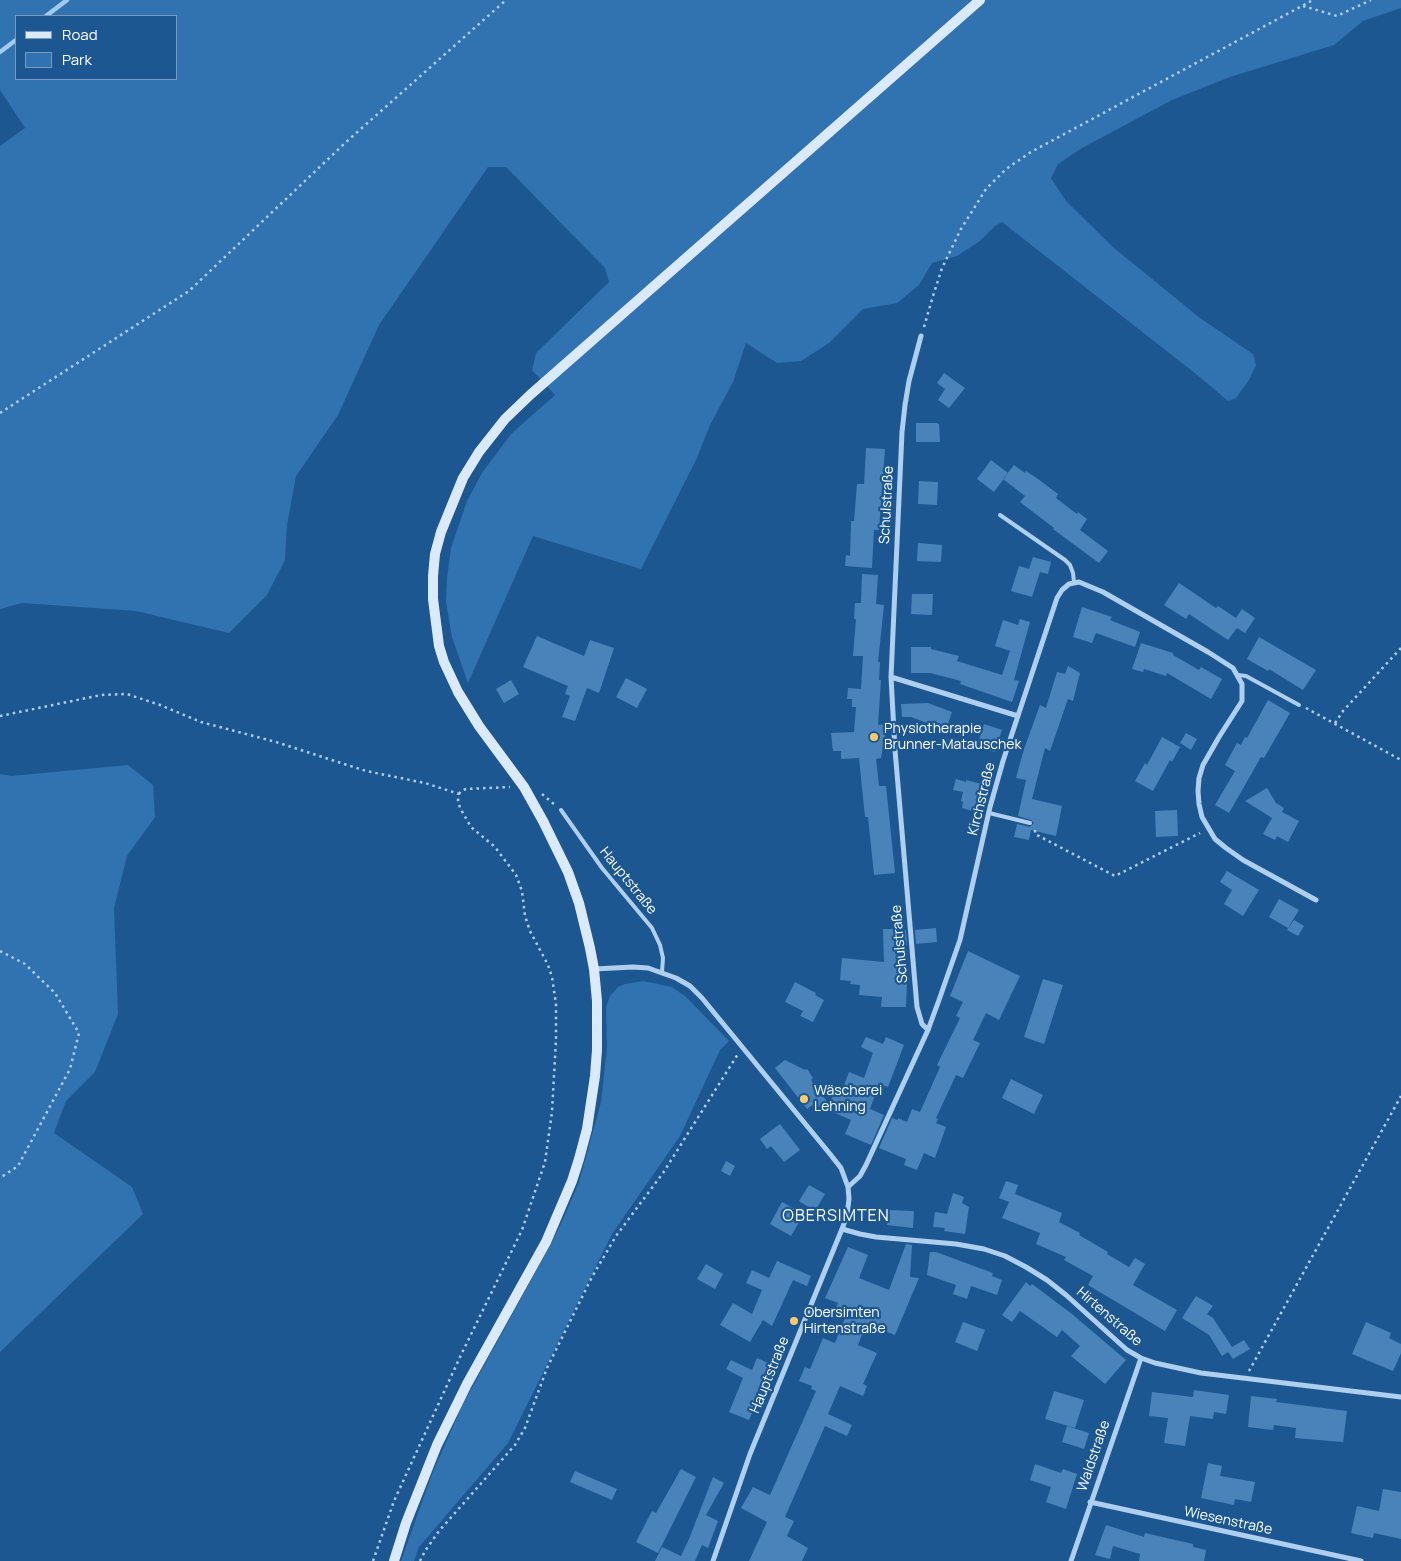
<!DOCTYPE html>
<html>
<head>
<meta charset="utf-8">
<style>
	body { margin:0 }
	#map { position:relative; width:1401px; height:1561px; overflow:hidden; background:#1d5792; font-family:Manrope,sans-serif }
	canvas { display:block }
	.legend { position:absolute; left:15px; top:15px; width:162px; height:65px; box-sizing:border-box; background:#1d5792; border:1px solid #779abe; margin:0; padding:6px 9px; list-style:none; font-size:15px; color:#fff }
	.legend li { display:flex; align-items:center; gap:10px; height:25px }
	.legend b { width:25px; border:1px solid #779abe }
</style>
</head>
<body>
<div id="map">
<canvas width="1401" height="1561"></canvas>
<ul class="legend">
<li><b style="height:6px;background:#dbeafa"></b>Road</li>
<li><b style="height:14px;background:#3172b0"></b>Park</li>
</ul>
</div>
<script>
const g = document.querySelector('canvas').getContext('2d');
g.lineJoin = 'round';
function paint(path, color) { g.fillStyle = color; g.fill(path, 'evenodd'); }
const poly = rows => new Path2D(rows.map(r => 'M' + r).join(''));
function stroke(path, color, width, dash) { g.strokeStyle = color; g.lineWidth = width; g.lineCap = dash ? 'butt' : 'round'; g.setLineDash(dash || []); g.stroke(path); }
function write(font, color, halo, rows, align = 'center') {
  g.font = font + ' Manrope,sans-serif'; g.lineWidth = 4.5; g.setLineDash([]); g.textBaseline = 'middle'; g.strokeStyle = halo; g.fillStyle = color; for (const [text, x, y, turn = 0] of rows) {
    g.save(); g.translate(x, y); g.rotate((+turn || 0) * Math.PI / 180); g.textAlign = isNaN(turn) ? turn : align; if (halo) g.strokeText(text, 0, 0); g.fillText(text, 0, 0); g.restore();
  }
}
const green = poly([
	[0,0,1401,0,1401,8,1363,21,1334,45,1230,77,1172,100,1082,148,1058,164,1051,178,1066,201,1114,248,1200,318,1253,354,1256,365,1249,380,1236,398,1228,401,1201,378,1002,222,995,226,980,241,957,256,932,263,919,285,897,303,863,309,829,343,801,361,777,363,746,343,733,382,710,425,697,458,641,569,533,536,468,683,452,637,446,602,447,578,451,548,467,501,482,473,511,434,555,395,532,370,536,353,609,282,605,268,506,167,488,167,379,325,338,415,296,476,287,525,285,560,267,595,229,633,136,611,22,603,0,609,0,146,25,128,0,90],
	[16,16,176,16,176,79,16,79],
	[128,765,153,785,155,817,127,856,114,908,118,1014,95,1072,66,1101,54,1133,132,1187,143,1214,0,1352,0,774,11,776],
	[643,981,672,987,686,997,729,1041,720,1050,680,1136,612,1234,508,1443,419,1547,414,1561,401,1561,432,1474,463,1404,551,1244,565,1215,579,1182,601,1102,607,1048,606,1007,610,996,618,987,625,984]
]);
const stream = poly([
	[46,16,67,0],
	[0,52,16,40]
]);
const building = poly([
	[944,373,965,388,949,408,938,400,945,389,937,383],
	[916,423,938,423,937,424,939,424,940,442,916,442],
	[866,448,885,449,879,530,874,530,872,568,845,566,846,555,850,556,851,521,854,521,857,484,864,484],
	[991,460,1008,473,994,492,977,479],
	[1014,465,1025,473,1026,471,1038,479,1058,494,1056,498,1077,514,1078,512,1087,519,1080,530,1108,551,1099,563,1053,529,1054,528,1020,502,1025,496,1003,479],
	[919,481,938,482,937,505,918,504],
	[918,543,942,545,941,562,917,561],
	[1033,557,1051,562,1048,574,1040,572,1032,597,1011,591,1019,566,1029,569],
	[862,574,878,575,876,604,884,605,878,662,880,662,879,680,881,680,878,725,884,724,886,747,883,746,881,758,876,759,879,786,886,786,895,873,874,875,868,817,865,817,859,758,841,759,841,751,833,751,831,733,854,732,856,707,852,707,852,699,847,699,848,688,861,689,863,656,853,656,856,619,854,619,855,603,861,603],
	[1179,583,1216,608,1218,606,1236,618,1242,609,1255,618,1245,633,1237,628,1228,640,1189,614,1186,619,1164,605],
	[912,594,933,594,932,615,911,614],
	[1082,607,1112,617,1110,620,1140,632,1135,647,1096,633,1092,643,1073,637],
	[1020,619,1030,622,1014,680,1019,681,1012,702,960,684,961,681,930,673,911,673,911,647,931,647,931,649,959,656,957,661,1002,675,1010,651,1020,654,995,646,1003,620,1018,625],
	[537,636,584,656,590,640,614,648,599,693,587,688,575,721,562,717,570,696,565,694,568,686,523,667],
	[1259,637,1316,670,1303,690,1269,669,1268,671,1247,659],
	[1141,643,1173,653,1173,655,1199,670,1201,667,1222,679,1211,699,1167,673,1166,676,1144,669,1143,672,1132,669],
	[1068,666,1080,673,1073,701,1068,699,1050,751,1045,748,1032,799,1062,806,1056,836,1031,830,1029,840,1014,837,1017,824,1030,827,1034,823,1031,820,1018,816,1026,780,1016,778,1024,749,1040,705,1046,708,1057,672,1065,674],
	[626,678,647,689,637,708,616,697],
	[511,680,519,694,504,703,496,689],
	[1268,700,1290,713,1264,758,1261,757,1229,813,1215,805,1235,771,1225,765,1237,743,1241,745,1245,737,1247,738],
	[928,703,952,712,946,730,911,717,902,717,901,704],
	[984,724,1002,730,995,752,977,746],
	[1186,733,1197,739,1191,750,1180,743],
	[1162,737,1180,747,1172,762,1170,760,1153,791,1135,781,1145,763,1147,765],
	[956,779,966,782,966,780,989,786,984,807,978,805,976,812,962,808,963,802,961,801,963,792,953,790],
	[1267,788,1276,803,1284,808,1282,812,1299,821,1288,842,1277,836,1275,840,1263,834,1272,818,1245,801],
	[1177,810,1178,836,1156,837,1155,811],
	[1227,871,1259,890,1243,916,1224,904,1232,890,1220,882],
	[1279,899,1299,910,1288,928,1269,917],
	[1294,920,1304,926,1298,936,1287,930],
	[936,928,937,942,916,944,915,930],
	[883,929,904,929,904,930,906,930,907,945,905,945,905,970,903,979,907,979,906,1007,881,1007,882,997,859,995,860,985,850,984,851,981,840,980,842,958,884,962],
	[968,951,1020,976,999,1020,986,1013,973,1040,980,1043,963,1078,956,1075,936,1118,938,1119,936,1123,946,1127,935,1158,924,1153,917,1170,904,1165,906,1159,879,1148,892,1118,898,1120,898,1118,907,1122,912,1109,920,1112,940,1067,937,1065,960,1018,956,1016,963,1002,950,996],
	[1043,979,1063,985,1044,1044,1024,1037],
	[795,982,816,993,815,995,824,1000,813,1022,800,1016,803,1011,785,1002],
	[866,1037,883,1044,886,1037,904,1045,888,1087,879,1084,870,1109,884,1115,871,1145,845,1134,851,1120,814,1104,807,1109,775,1068,785,1060,805,1070,807,1069,813,1078,811,1080,829,1104,834,1093,840,1096,849,1072,864,1078,873,1053,861,1047],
	[1011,1079,1043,1095,1034,1114,1002,1098],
	[780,1124,800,1150,784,1162,771,1146,767,1149,760,1139],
	[726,1161,735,1166,730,1176,721,1171],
	[1006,1181,1018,1185,1015,1194,1062,1213,1059,1222,1080,1233,1079,1235,1108,1252,1107,1254,1129,1267,1135,1258,1145,1264,1133,1285,1177,1310,1165,1331,1088,1285,1093,1276,1064,1260,1066,1257,1036,1244,1040,1233,1002,1218,1009,1202,999,1198],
	[809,1185,825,1194,815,1211,799,1201],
	[953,1193,964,1197,962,1203,969,1207,965,1234,944,1231,945,1228,933,1227,935,1212,947,1214],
	[782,1202,804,1214,791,1236,770,1224],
	[888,1210,914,1211,913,1228,887,1225],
	[906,1244,912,1245,910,1277,919,1278,895,1335,866,1324,858,1345,877,1353,863,1384,867,1386,863,1396,840,1386,828,1414,852,1425,847,1436,825,1426,785,1517,794,1521,787,1536,808,1548,802,1561,749,1561,767,1522,741,1508,753,1487,770,1495,816,1391,811,1389,812,1386,799,1381,805,1367,810,1369,823,1338,835,1343,845,1318,834,1313,838,1303,825,1298,848,1247,868,1255,859,1278,889,1290],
	[930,1252,936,1252,993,1273,992,1276,1002,1280,997,1295,971,1286,967,1299,953,1294,956,1285,927,1275],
	[777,1261,811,1276,807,1286,793,1280,772,1326,763,1320,750,1342,720,1325,733,1303,752,1314,762,1290,746,1283,752,1270,769,1278],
	[706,1264,723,1274,715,1289,697,1279],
	[1026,1282,1030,1286,1032,1284,1072,1314,1126,1360,1105,1384,1071,1356,1080,1346,1062,1330,1057,1337,1020,1311,1012,1322,1002,1315],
	[1196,1296,1213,1306,1207,1314,1213,1318,1232,1347,1244,1340,1250,1349,1233,1359,1228,1352,1222,1356,1209,1335,1182,1318],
	[963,1322,985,1330,977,1351,955,1342],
	[1366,1322,1391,1333,1389,1338,1401,1344,1401,1353,1393,1371,1352,1354],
	[757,1358,773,1365,772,1368,774,1369,766,1388,763,1386,749,1420,729,1412,743,1378,726,1369,731,1360,752,1370],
	[1194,1390,1229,1395,1226,1414,1214,1412,1213,1419,1190,1416,1185,1446,1164,1443,1168,1418,1149,1416,1152,1392,1193,1397],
	[1054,1391,1084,1400,1075,1428,1045,1419],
	[1251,1396,1277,1399,1276,1402,1347,1411,1343,1442,1295,1438,1296,1428,1274,1425,1273,1430,1248,1427],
	[1067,1426,1089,1433,1084,1449,1062,1442],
	[1208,1463,1222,1466,1220,1476,1255,1482,1251,1502,1235,1499,1234,1505,1201,1498],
	[1035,1464,1061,1473,1063,1469,1077,1474,1066,1509,1046,1502,1051,1487,1030,1480],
	[681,1469,696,1477,658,1553,636,1542,652,1511,656,1513],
	[575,1471,617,1489,612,1500,570,1482],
	[713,1477,724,1483,706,1515,718,1521,708,1548,702,1545,695,1561,655,1561,662,1547,681,1556,689,1539],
	[1383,1489,1401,1492,1401,1539,1374,1533,1373,1538,1351,1533,1357,1506,1379,1511],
	[1106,1525,1144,1537,1145,1533,1193,1544,1193,1547,1206,1550,1204,1561,1139,1561,1140,1554,1113,1546,1110,1559,1095,1555]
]);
const path = poly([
	[1303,6,1337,16,1371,0],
	[924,327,933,296,942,268,961,229,986,189,1006,169,1031,152,1313,0],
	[0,413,189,291,345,143,506,0],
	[1306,708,1401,760],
	[0,716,101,695,127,694,160,705,201,722,276,742,366,771,425,783,459,794],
	[1335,723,1343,711,1401,648],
	[459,794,461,791,466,789,510,787],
	[542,794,555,805],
	[1035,830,1035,834,1115,876,1200,833],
	[0,951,25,964,55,993,79,1033,70,1069,18,1166,0,1178],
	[1249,1371,1401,1096],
	[373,1561,394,1501,460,1357,522,1230,545,1162,552,1112,556,1040,556,1004,552,977,548,965,530,931,525,916,522,891,516,875,495,847,471,827,460,808,458,800,459,794],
	[420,1561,425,1551,439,1531,515,1445,525,1428,547,1368,592,1277,616,1236,663,1173,738,1054]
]);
const service = poly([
	[1000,515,1065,560,1070,565,1073,573,1074,582],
	[1238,675,1246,676,1299,705],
	[561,810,602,868,652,928,660,945,663,958,662,972],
	[989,813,1030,823]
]);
const minor = poly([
	[921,336,909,381,905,405,902,432,891,677,895,750,917,1007,922,1024,928,1030],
	[891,677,1018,716],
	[594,969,633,967,648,968,676,978,690,986,702,998,830,1154,841,1168,848,1187,849,1199,847,1215,842,1229,750,1454,713,1561],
	[848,1187,860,1176,866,1165,928,1030,939,1000,960,940,990,807,1003,761,1057,598,1062,590,1069,584,1079,582,1103,592,1208,652,1233,668,1242,684,1242,701,1219,737,1203,765,1199,778,1198,791,1199,804,1202,817,1215,839,1226,848,1243,860,1316,900],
	[842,1229,860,1234,876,1237,956,1244,984,1249,1005,1256,1026,1267,1047,1280,1066,1295,1127,1350,1141,1358,1155,1363,1201,1373,1401,1397],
	[1090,1502,1361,1561],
	[1071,1561,1141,1358]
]);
const secondary = poly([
	[394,1561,406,1523,437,1445,467,1384,546,1242,572,1181,579,1159,587,1129,595,1076,597,1050,597,1001,594,969,590,948,579,903,568,872,543,821,524,787,479,726,458,692,444,662,439,646,433,599,433,576,435,554,441,532,463,478,479,452,505,419,530,395,980,0]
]);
const markers = [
	[874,737,5,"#fdcb6d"],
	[804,1099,5,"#fdcb6d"],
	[794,1321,5,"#fdcb6d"]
];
const streetNames = [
	["Schulstraße",887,505,-87],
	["Kirchstraße",982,799,-76],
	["Hauptstraße",628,881,51],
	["Schulstraße",900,944,-95],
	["Hirtenstraße",1109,1317,41],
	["Hauptstraße",770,1375,-68],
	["Waldstraße",1094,1456,-71],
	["Wiesenstraße",1228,1521,12]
];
const poiNames = [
	["Physiotherapie",884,729],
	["Brunner-Matauschek",884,745],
	["Wäscherei",814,1091],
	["Lehning",814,1107],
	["Obersimten",804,1313],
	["Hirtenstraße",804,1329]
];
const quarterNames = [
	["OBERSIMTEN",836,1217]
];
paint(green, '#3172b0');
stroke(stream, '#a1caf0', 4.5);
paint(building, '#4a83ba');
stroke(path, '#aecfee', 2.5, [2.5, 4]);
stroke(service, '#aecfee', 4);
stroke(minor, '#aecfee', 5);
stroke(secondary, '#dbeafa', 10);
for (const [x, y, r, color] of markers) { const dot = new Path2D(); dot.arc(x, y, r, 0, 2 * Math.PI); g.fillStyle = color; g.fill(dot); stroke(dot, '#1d5792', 2); }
write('14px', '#fff', '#1d5792', streetNames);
write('14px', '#fff', '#1d5792', poiNames, 'left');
g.letterSpacing = '1px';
write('16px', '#fff', '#1d5792', quarterNames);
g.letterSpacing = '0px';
</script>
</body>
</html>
